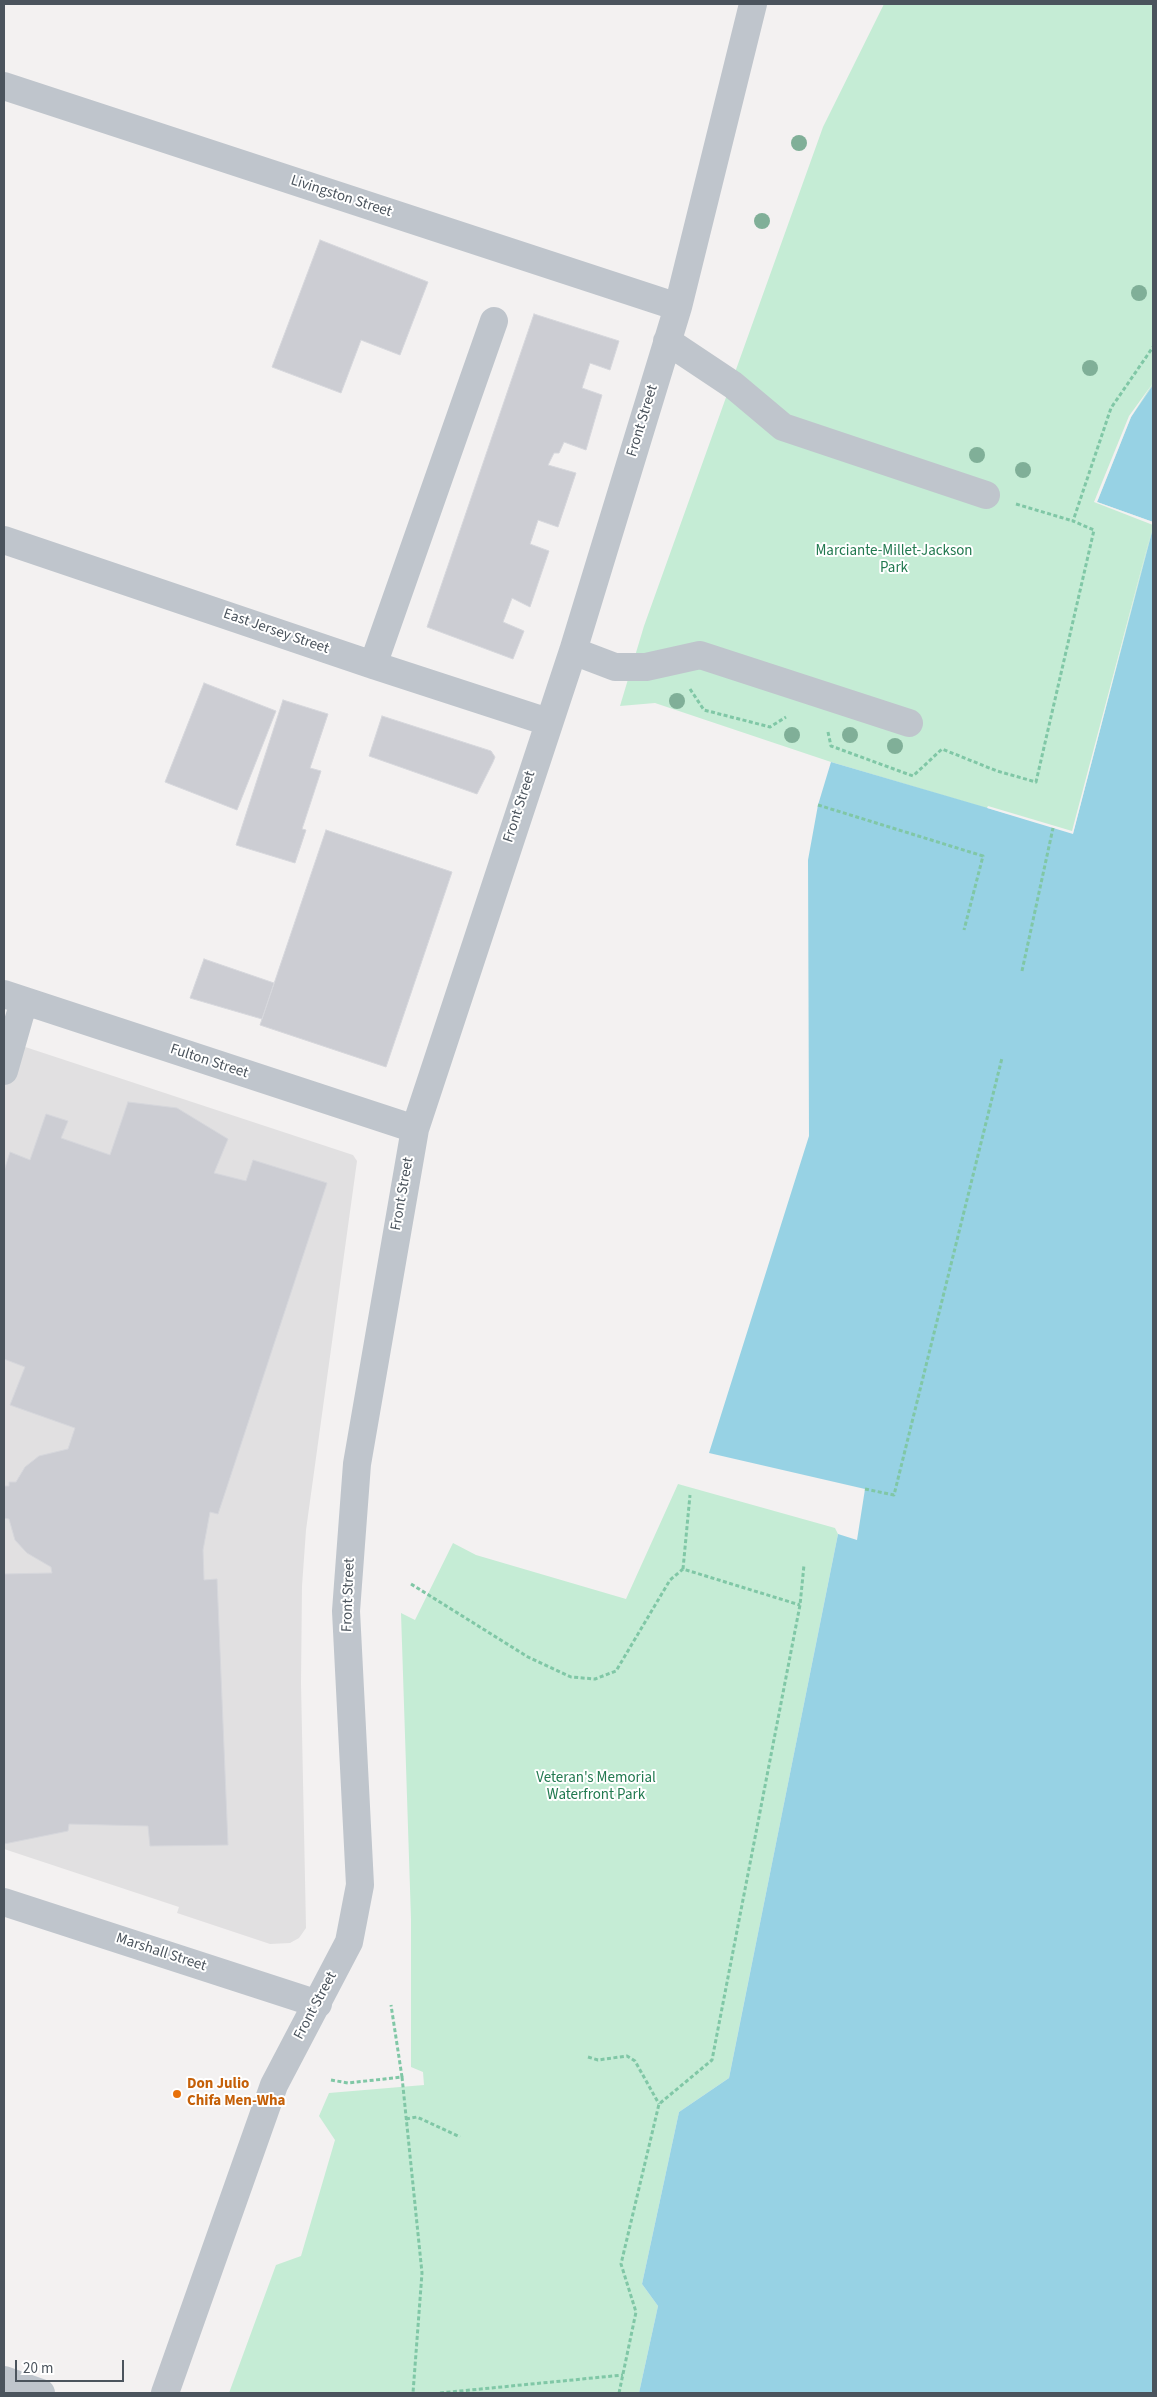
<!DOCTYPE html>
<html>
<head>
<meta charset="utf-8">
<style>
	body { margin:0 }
	#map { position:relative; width:1157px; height:2397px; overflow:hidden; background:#f3f1f1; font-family:"Source Sans 3",sans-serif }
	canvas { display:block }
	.frame { position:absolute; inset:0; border:5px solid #4b545d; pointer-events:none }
	.scale { position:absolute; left:15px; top:2360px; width:109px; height:22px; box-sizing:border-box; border:2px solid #4b545d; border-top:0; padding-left:6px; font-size:15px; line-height:18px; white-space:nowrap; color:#4b545d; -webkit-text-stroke:4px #fff; paint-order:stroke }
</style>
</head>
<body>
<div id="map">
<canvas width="1157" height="2397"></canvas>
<div class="frame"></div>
<div class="scale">20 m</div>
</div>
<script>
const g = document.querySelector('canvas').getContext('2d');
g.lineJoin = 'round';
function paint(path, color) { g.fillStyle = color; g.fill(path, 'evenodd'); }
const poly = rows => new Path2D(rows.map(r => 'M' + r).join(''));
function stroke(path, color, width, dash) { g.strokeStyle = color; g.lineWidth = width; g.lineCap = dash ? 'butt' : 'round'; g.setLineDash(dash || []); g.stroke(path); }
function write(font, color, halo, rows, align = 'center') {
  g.font = font + ' "Source Sans 3",sans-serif'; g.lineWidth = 4; g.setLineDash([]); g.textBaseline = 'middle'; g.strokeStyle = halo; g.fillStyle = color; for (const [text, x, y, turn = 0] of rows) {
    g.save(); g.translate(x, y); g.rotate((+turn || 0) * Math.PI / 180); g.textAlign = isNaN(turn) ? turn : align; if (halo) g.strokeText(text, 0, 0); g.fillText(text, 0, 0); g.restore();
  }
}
const education = poly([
	[4,1040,353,1155,357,1161,306,1530,302,1586,301,1683,306,1928,299,1938,290,1943,270,1944,177,1913,179,1907,4,1849]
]);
const green = poly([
	[884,4,1153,4,1153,385,1131,417,1097,502,1153,522,1153,528,1073,834,831,762,655,703,620,706,644,626,823,127],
	[678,1484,835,1528,838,1534,729,2078,679,2112,642,2284,658,2306,639,2393,229,2393,276,2265,301,2256,335,2140,319,2116,329,2093,424,2085,423,2072,411,2067,411,1919,401,1613,415,1620,453,1543,476,1555,626,1599]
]);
const water = poly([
	[1153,385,1153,522,1097,502,1131,417],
	[1153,528,1153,2393,639,2393,658,2306,642,2284,679,2112,729,2078,838,1534,857,1540,865,1489,709,1453,809,1136,808,860,818,805,831,762,1073,833]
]);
const pier = poly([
	[1153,383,1131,417,1097,502,1153,522,1153,525,1094,502,1129,416],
	[1153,525,1073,834,987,808,988,806,1072,831]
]);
const building = poly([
	[320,240,428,282,400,355,361,340,341,393,272,367,320,240],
	[534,314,619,341,610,370,590,363,582,388,602,395,586,450,564,442,559,453,554,453,548,465,576,473,558,527,538,520,530,544,549,551,530,607,512,598,503,622,524,631,513,659,427,627,534,314],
	[204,683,276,711,237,810,165,782,204,683],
	[283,700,328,714,310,768,321,771,302,829,306,830,295,863,236,845,283,700],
	[382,716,491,751,495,757,493,762,477,794,369,756,382,716],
	[326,830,452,872,386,1067,260,1025,326,830],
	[204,959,274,983,262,1019,190,998,204,959],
	[128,1102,177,1108,228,1139,214,1173,246,1181,253,1160,327,1183,218,1514,210,1512,203,1550,204,1580,217,1579,228,1845,150,1846,148,1826,69,1824,68,1831,4,1844,4,1574,52,1573,51,1567,27,1553,15,1540,9,1519,4,1518,4,1486,9,1486,9,1482,16,1482,25,1467,39,1456,68,1449,75,1428,10,1405,25,1367,4,1359,4,1171,10,1152,30,1160,46,1114,68,1121,61,1138,110,1155,128,1102]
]);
const path = poly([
	[1016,504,1073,521],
	[690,689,704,710,770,727,786,717],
	[828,732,831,746,913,776,942,749,997,771,1036,782,1094,530,1073,521,1111,408,1153,347],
	[818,805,983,856,964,930],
	[1022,971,1053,828],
	[865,1489,894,1495,1002,1058],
	[683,1569,690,1495],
	[411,1584,528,1657,571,1677,595,1679,616,1671,670,1580,683,1569,800,1605],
	[588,2057,598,2060,627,2056,635,2061,659,2104],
	[402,2077,422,2273,413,2393],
	[331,2080,348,2083,402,2077,391,2005],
	[406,2119,417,2117,460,2137],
	[440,2393,623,2375],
	[619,2393,636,2312,621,2264,659,2104,712,2060,800,1605,804,1565]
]);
const minor = poly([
	[4,86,678,307],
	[667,341,733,385,783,427,986,495],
	[4,540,373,665,548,722],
	[573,651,615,667,646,667,700,655,909,723],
	[373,665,494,321],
	[4,994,415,1129],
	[4,1071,24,1001],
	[4,1902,318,2004],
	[4,2380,41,2393],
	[165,2393,274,2085,349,1942,360,1885,346,1611,357,1464,415,1129,573,651,678,307,753,4]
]);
const trees = [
	[799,143],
	[762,221],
	[1139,293],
	[1090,368],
	[977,455],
	[1023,470],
	[677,701],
	[792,735],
	[850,735],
	[895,746]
];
const markers = [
	[177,2094,5,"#e8710a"]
];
const streetNames = [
	["Livingston Street",341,197,18],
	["Front Street",643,421,-73],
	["East Jersey Street",276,632,19],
	["Front Street",520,807,-72],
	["Fulton Street",209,1062,18],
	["Front Street",403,1194,-80],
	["Front Street",349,1595,-88],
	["Marshall Street",161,1953,18],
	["Front Street",316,2006,-62]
];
const parkNames = [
	["Marciante-Millet-Jackson",894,552],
	["Park",894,569],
	["Veteran's Memorial",596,1779],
	["Waterfront Park",596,1796]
];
const foodNames = [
	["Don Julio",187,2085],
	["Chifa Men-Wha",187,2102]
];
paint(education, '#e1e0e1');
paint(green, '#c5ecd5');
paint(water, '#97d2e4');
paint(pier, '#f3f1f1');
paint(building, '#cccdd3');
stroke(building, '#d6d7dc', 1);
stroke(path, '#80c7a6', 3, [4, 2.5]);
stroke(minor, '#bfc5cc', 28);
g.fillStyle = '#80af98';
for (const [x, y] of trees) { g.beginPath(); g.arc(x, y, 8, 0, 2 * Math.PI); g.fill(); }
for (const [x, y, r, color] of markers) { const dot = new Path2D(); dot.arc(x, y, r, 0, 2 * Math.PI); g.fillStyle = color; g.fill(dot); stroke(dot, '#fff', 2); }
write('15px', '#4b545d', '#fff', streetNames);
write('15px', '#21794f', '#fff', parkNames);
write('bold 15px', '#c56008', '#fff', foodNames, 'left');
</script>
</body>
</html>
